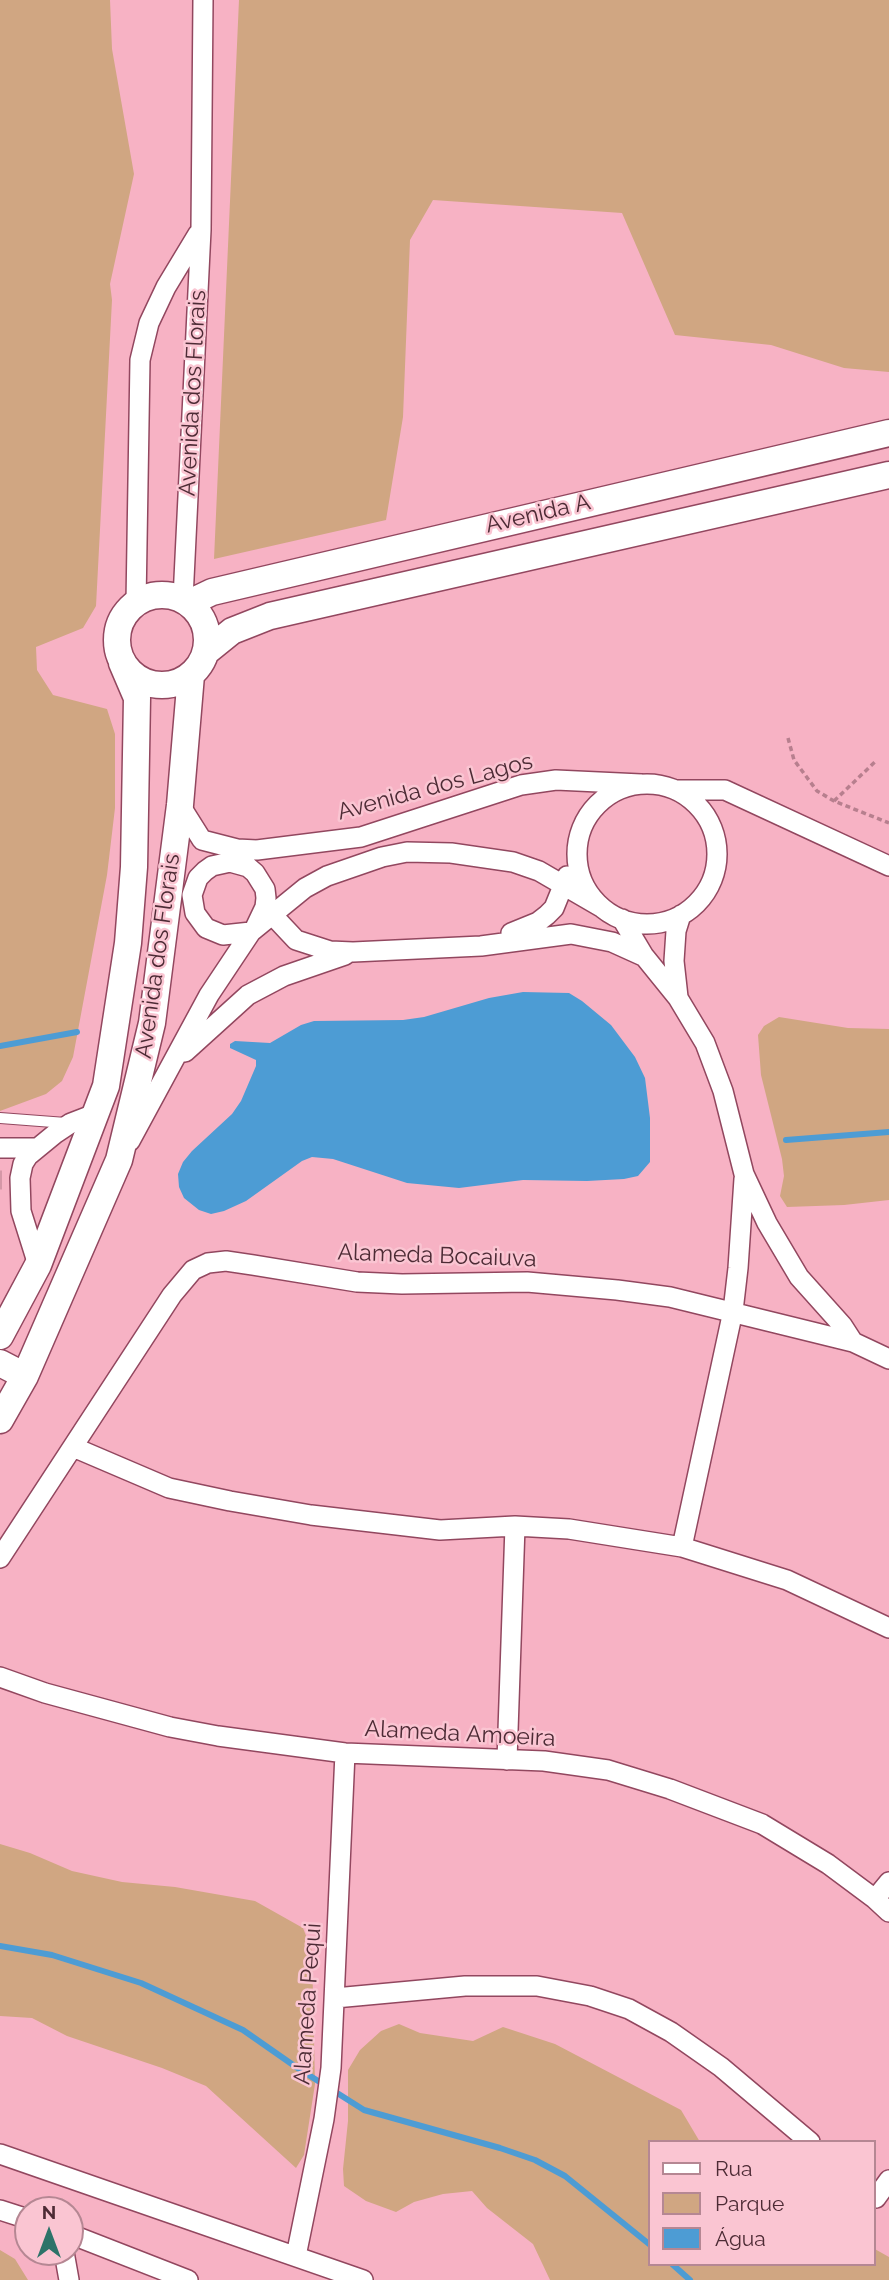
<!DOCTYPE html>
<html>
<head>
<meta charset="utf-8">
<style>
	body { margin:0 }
	#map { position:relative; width:889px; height:2280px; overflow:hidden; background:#f7b2c4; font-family:Raleway,sans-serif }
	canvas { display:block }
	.legend { position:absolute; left:648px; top:2140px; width:228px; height:126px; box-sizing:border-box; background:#fac5d2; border:2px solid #b58793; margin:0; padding:9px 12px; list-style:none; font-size:21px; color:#4d2b35 }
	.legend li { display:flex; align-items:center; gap:14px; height:35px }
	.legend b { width:35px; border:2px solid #b58793 }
	.north { position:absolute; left:14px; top:2196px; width:70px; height:70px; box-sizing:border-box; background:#fac5d2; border:2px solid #b58793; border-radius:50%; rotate:0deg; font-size:19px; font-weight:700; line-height:28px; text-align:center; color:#4d2b35 }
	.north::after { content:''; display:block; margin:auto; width:24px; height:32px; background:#2d7369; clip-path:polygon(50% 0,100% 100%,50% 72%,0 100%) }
</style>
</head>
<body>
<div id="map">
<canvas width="889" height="2280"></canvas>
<ul class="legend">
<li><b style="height:9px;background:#fff"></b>Rua</li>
<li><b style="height:19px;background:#d0a682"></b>Parque</li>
<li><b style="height:19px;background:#4d9cd4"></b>Água</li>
</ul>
<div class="north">N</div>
</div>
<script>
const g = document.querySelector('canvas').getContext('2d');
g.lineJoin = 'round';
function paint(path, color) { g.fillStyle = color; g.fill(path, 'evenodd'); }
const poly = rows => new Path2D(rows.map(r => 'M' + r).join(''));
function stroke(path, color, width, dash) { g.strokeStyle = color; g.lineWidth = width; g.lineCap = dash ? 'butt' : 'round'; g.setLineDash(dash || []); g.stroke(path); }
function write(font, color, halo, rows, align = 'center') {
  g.font = font + ' Raleway,sans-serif'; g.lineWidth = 5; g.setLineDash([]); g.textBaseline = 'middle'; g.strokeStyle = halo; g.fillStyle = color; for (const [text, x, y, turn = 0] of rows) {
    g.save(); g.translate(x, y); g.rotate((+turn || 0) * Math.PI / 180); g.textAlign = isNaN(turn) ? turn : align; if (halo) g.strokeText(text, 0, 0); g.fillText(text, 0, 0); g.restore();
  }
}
const green = poly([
	[0,0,110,0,112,49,134,174,110,284,112,300,96,606,83,628,36,647,37,670,53,695,107,709,115,734,115,808,107,875,73,1057,62,1081,46,1094,0,1111],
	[239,0,889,0,889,372,844,368,771,345,675,335,622,213,433,200,410,240,403,417,386,520,214,559],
	[779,1017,848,1028,889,1029,889,1200,844,1205,787,1207,780,1196,784,1176,782,1159,761,1075,758,1035,764,1026],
	[0,1844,30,1853,72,1871,122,1882,175,1887,255,1901,303,1928,312,1951,315,2084,304,2155,296,2168,206,2086,162,2068,67,2036,32,2018,0,2016],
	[399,2024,420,2033,473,2041,503,2027,555,2044,681,2110,700,2142,649,2142,649,2264,873,2264,873,2248,889,2257,889,2280,550,2280,533,2244,487,2208,472,2191,443,2194,414,2202,396,2212,366,2201,344,2186,343,2169,348,2121,348,2070,360,2050,381,2031],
	[0,2250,15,2259,28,2280,0,2280]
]);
const water = poly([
	[523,992,569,993,582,1001,611,1025,635,1057,645,1078,650,1118,650,1162,638,1176,624,1179,587,1181,523,1180,459,1188,407,1183,333,1159,312,1157,302,1161,246,1201,224,1211,211,1214,199,1210,184,1198,179,1187,178,1174,183,1162,192,1151,232,1114,241,1101,256,1066,256,1060,230,1048,230,1044,235,1041,270,1043,301,1025,314,1021,403,1020,424,1017,489,998]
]);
const stream = poly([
	[0,1046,77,1032],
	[786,1140,889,1132],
	[0,1946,52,1955,141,1983,243,2030,296,2067,364,2110,500,2148,535,2160,565,2176,649,2244],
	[672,2264,690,2280]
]);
const streetTunnel = poly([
	[0,1180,2,1180]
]);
const path = poly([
	[788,738,794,760,817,791,834,801,889,823],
	[834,801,877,760]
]);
const lane = poly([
	[0,1118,66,1123]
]);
const street = poly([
	[183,599,201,230,203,0],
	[136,603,140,360,149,323,166,287,198,234],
	'577 854a70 70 0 1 1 140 0a70 70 0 1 1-140 0Z',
	[677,790,725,790,889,866],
	[180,805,202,840,237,849,257,850,361,837,521,785,556,780,641,784],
	[265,907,296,940,330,951,353,952,481,946,571,934,612,942,643,956],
	[622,919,644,956,678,998,705,1043,723,1091,744,1174,767,1223,799,1277,842,1325,853,1342,889,1359],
	[255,928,265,907,266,898,265,889,255,873,248,867,230,862,212,866,205,871,198,878,192,895,195,913,206,928,223,935,251,932,305,888,327,876,382,857,407,852,451,853,513,862,539,871,601,907],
	[511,933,538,922,547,915,554,908,567,876],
	[678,997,674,961,676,931,681,915],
	[185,1052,248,995,284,976,345,955],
	[130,1141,209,995,251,932],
	[0,1148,37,1148],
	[38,1265,21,1211,20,1178,23,1164,28,1156,56,1133,71,1123,97,1113],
	[73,1447,169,1488,230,1501,311,1515,440,1530,515,1526,569,1529,682,1547,787,1580,889,1628],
	[682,1547,733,1311,738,1268,744,1179],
	[0,1558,172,1295,193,1270,208,1263,226,1261,253,1265,357,1282,402,1284,527,1282,617,1290,670,1297,853,1342],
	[0,1677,45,1693,170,1727,218,1736,345,1753,544,1761,608,1770,670,1789,762,1824,828,1864,875,1899,889,1912],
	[507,1760,515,1526],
	[875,1899,889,1882],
	[335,1998,465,1986,537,1986,590,1996,629,2009,671,2032,721,2067,810,2142],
	[0,2154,363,2280],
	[876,2198,889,2180],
	[0,2210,28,2219],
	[70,2234,188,2280],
	[64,2252,69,2280],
	[296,2256,324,2119,331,2068,345,1753]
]);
const secondary = poly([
	'117 640a45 45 0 1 1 90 0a45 45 0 1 1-90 0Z',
	[189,603,212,592,889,433],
	[206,652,232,631,270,616,889,475],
	[0,1336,38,1265,106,1086,128,943,134,867,137,698,122,663],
	[0,1363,25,1376],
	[0,1420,25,1376,119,1160,152,1023,180,805,191,675]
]);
const streetNames = [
	["Avenida dos Florais",193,393,-87],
	["Avenida A",538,514,-13],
	["Avenida dos Lagos",435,787,-15],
	["Avenida dos Florais",158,956,-82],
	["Alameda Bocaiuva",437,1256,2],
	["Alameda Amoeira",460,1734,3],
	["Alameda Pequi",308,2004,-86]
];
paint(green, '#d0a682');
paint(water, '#4d9cd4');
stroke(stream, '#4d9cd4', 6);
stroke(streetTunnel, '#d597a7', 19, [19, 10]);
stroke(lane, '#92475f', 12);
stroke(street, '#92475f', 22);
stroke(secondary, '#92475f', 29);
stroke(path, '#b77f8e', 3.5, [5, 3.5]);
stroke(lane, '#fff', 10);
stroke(street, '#fff', 19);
stroke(secondary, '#fff', 26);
write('23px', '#4d2b35', '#fac5d2', streetNames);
</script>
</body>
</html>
